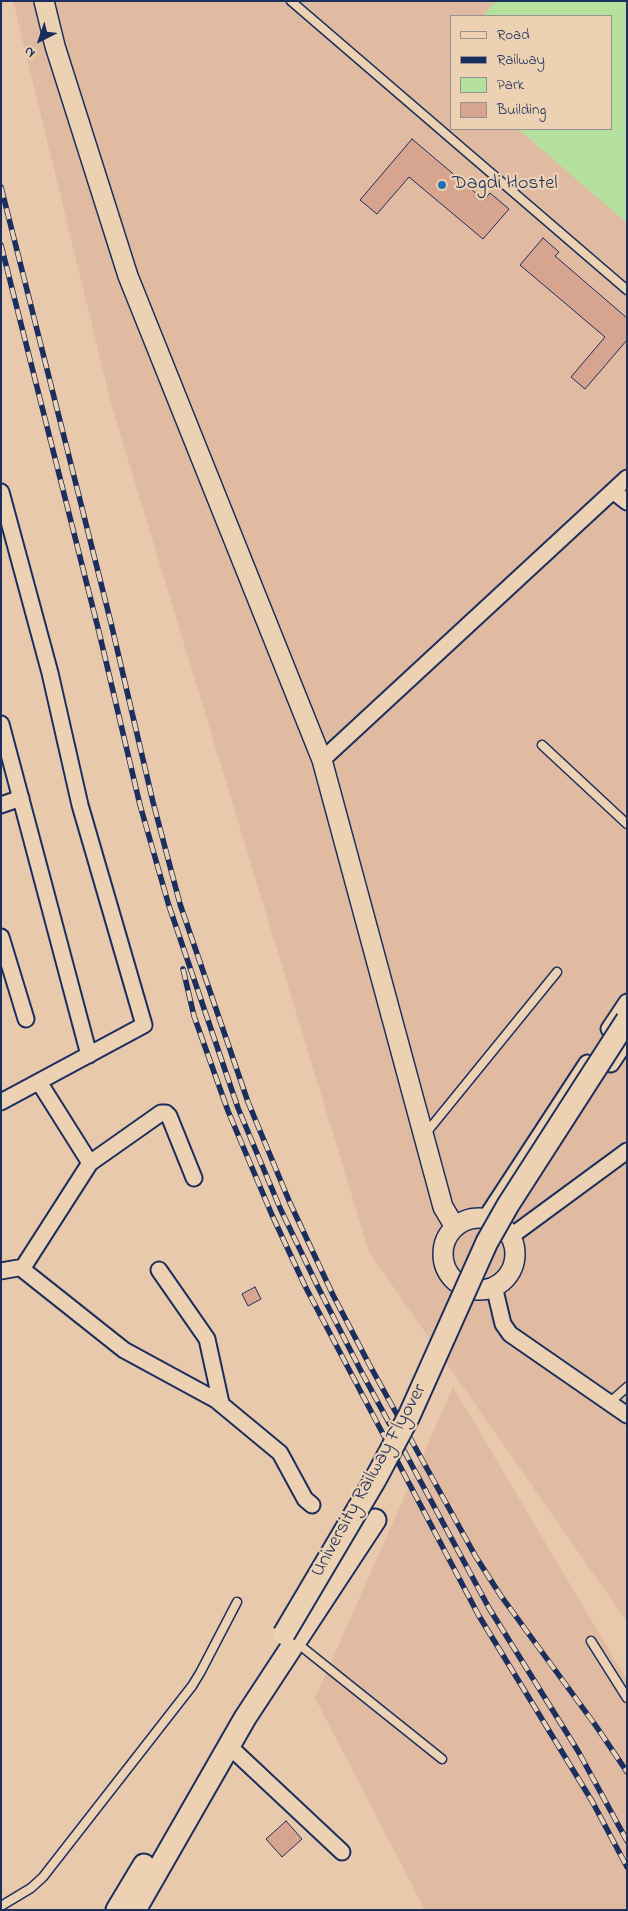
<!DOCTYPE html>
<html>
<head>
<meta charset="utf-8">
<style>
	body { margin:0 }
	#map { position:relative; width:628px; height:1911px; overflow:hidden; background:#e9c9ac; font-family:"Indie Flower",sans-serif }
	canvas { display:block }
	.frame { position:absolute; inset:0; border:2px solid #1b2f5e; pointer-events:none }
	.legend { position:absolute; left:450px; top:15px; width:162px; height:115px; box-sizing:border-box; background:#ecd1b3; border:1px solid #989091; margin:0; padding:6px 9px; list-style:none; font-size:15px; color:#1b2f5e }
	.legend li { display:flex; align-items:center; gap:10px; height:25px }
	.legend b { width:25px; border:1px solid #989091 }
	.north { position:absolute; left:15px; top:15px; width:50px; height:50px; -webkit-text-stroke:4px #ecd1b3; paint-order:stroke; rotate:221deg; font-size:14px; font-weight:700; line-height:20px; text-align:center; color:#1b2f5e }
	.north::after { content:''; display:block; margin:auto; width:18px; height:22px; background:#1b2f5e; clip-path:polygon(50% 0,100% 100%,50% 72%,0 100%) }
</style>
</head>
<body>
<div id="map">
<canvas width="628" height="1911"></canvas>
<div class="frame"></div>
<ul class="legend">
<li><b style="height:6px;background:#ecd1b3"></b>Road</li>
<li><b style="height:6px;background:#1b2f5e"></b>Railway</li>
<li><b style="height:14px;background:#b6e09d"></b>Park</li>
<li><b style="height:14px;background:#d7a58f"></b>Building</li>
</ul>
<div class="north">N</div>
</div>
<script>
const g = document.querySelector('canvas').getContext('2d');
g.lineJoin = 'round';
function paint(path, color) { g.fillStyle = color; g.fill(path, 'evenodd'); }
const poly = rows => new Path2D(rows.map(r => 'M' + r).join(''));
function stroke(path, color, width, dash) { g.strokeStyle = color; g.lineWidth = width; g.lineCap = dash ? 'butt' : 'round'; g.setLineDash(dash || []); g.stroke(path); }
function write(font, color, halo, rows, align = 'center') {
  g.font = font + ' "Indie Flower",sans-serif'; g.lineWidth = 4.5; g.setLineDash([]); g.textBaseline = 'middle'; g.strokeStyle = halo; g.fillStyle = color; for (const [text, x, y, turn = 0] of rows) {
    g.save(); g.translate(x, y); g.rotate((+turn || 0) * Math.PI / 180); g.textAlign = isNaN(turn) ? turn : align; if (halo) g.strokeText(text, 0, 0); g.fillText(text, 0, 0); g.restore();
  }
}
const built = poly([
	[13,1,627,1,627,1622,369,1252,112,407],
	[452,16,612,16,612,129,452,129],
	[453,1387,627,1680,627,1910,425,1910,315,1698]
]);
const green = poly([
	[496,1,627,1,627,223,518,129,612,129,612,16,483,16]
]);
const building = poly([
	[412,139,484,200,490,193,509,209,483,239,409,177,377,214,360,200,412,139],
	[543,238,559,252,555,256,627,318,627,340,585,389,571,377,605,337,520,265,543,238],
	[255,1287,261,1299,248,1306,242,1294,255,1287],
	[286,1821,302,1839,282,1857,266,1839,286,1821]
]);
const service = poly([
	[291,1,627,290],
	[542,745,627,824],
	[426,1133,557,972],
	[609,1403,627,1387],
	[591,1641,627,1698],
	[297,1643,442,1759],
	[1,1906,31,1888,43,1877,192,1686,200,1673,237,1602]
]);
const minor = poly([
	[613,491,627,502],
	[1,492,50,673,80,805,144,1025,1,1102],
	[1,724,89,1055],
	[322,760,627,478],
	[1,805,21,798],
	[1,937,26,1019],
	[609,1029,627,1002],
	[611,1064,627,1040],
	[39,1082,90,1163],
	[485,1219,587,1063],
	[510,1237,627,1151],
	[22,1269,90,1163,161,1113,166,1113,169,1116,194,1178],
	[159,1270,207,1339,221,1403],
	[1,1271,18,1268,22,1269,124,1350,216,1400,280,1453,305,1499,312,1505],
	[494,1286,503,1324,510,1334,627,1415],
	[230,1747,342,1852]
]);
const tertiary = poly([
	[44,1,55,46,128,276,322,760,443,1207,455,1227],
	'443 1254a36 36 0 1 1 72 0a36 36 0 1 1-72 0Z'
]);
const secondary = poly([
	[117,1910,144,1865],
	[135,1910,245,1718,375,1520]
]);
const rail = poly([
	[1,187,111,623,153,802,180,904,248,1102,290,1203,333,1295,369,1364,476,1557,501,1596,596,1726,627,1772],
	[1,245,99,632,140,805,169,906,238,1108,280,1208,318,1287,361,1371,489,1608,578,1751,627,1841],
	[183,969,194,1016,228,1111,272,1215,305,1286,479,1616,592,1801,627,1867]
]);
const secondaryBridge = poly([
	[284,1634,375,1480,409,1416,487,1242,508,1205,627,1020]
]);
const markers = [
	[442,185,5,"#1f6fb2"]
];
const poiNames = [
	["Dagdi Hostel",452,185]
];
const streetNames = [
	["University Railway Flyover",370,1481,-61]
];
paint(built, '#e0bba2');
paint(green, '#b6e09d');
paint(building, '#d7a58f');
stroke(building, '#1b2f5e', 1);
stroke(service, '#1b2f5e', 11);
stroke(minor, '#1b2f5e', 19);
stroke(tertiary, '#1b2f5e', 22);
stroke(secondary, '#1b2f5e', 25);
stroke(service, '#ecd1b3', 8);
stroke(minor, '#ecd1b3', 15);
stroke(tertiary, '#ecd1b3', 19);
stroke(secondary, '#ecd1b3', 21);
stroke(rail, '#1b2f5e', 5.5);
stroke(rail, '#ecd1b3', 4, [11]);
stroke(secondaryBridge, '#1b2f5e', 25, []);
stroke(secondaryBridge, '#ecd1b3', 21);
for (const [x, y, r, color] of markers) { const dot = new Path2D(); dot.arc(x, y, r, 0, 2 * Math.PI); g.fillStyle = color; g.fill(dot); stroke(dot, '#ecd1b3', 2); }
write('20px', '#1b2f5e', '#ecd1b3', poiNames, 'left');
write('20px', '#1b2f5e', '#ecd1b3', streetNames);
</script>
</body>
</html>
